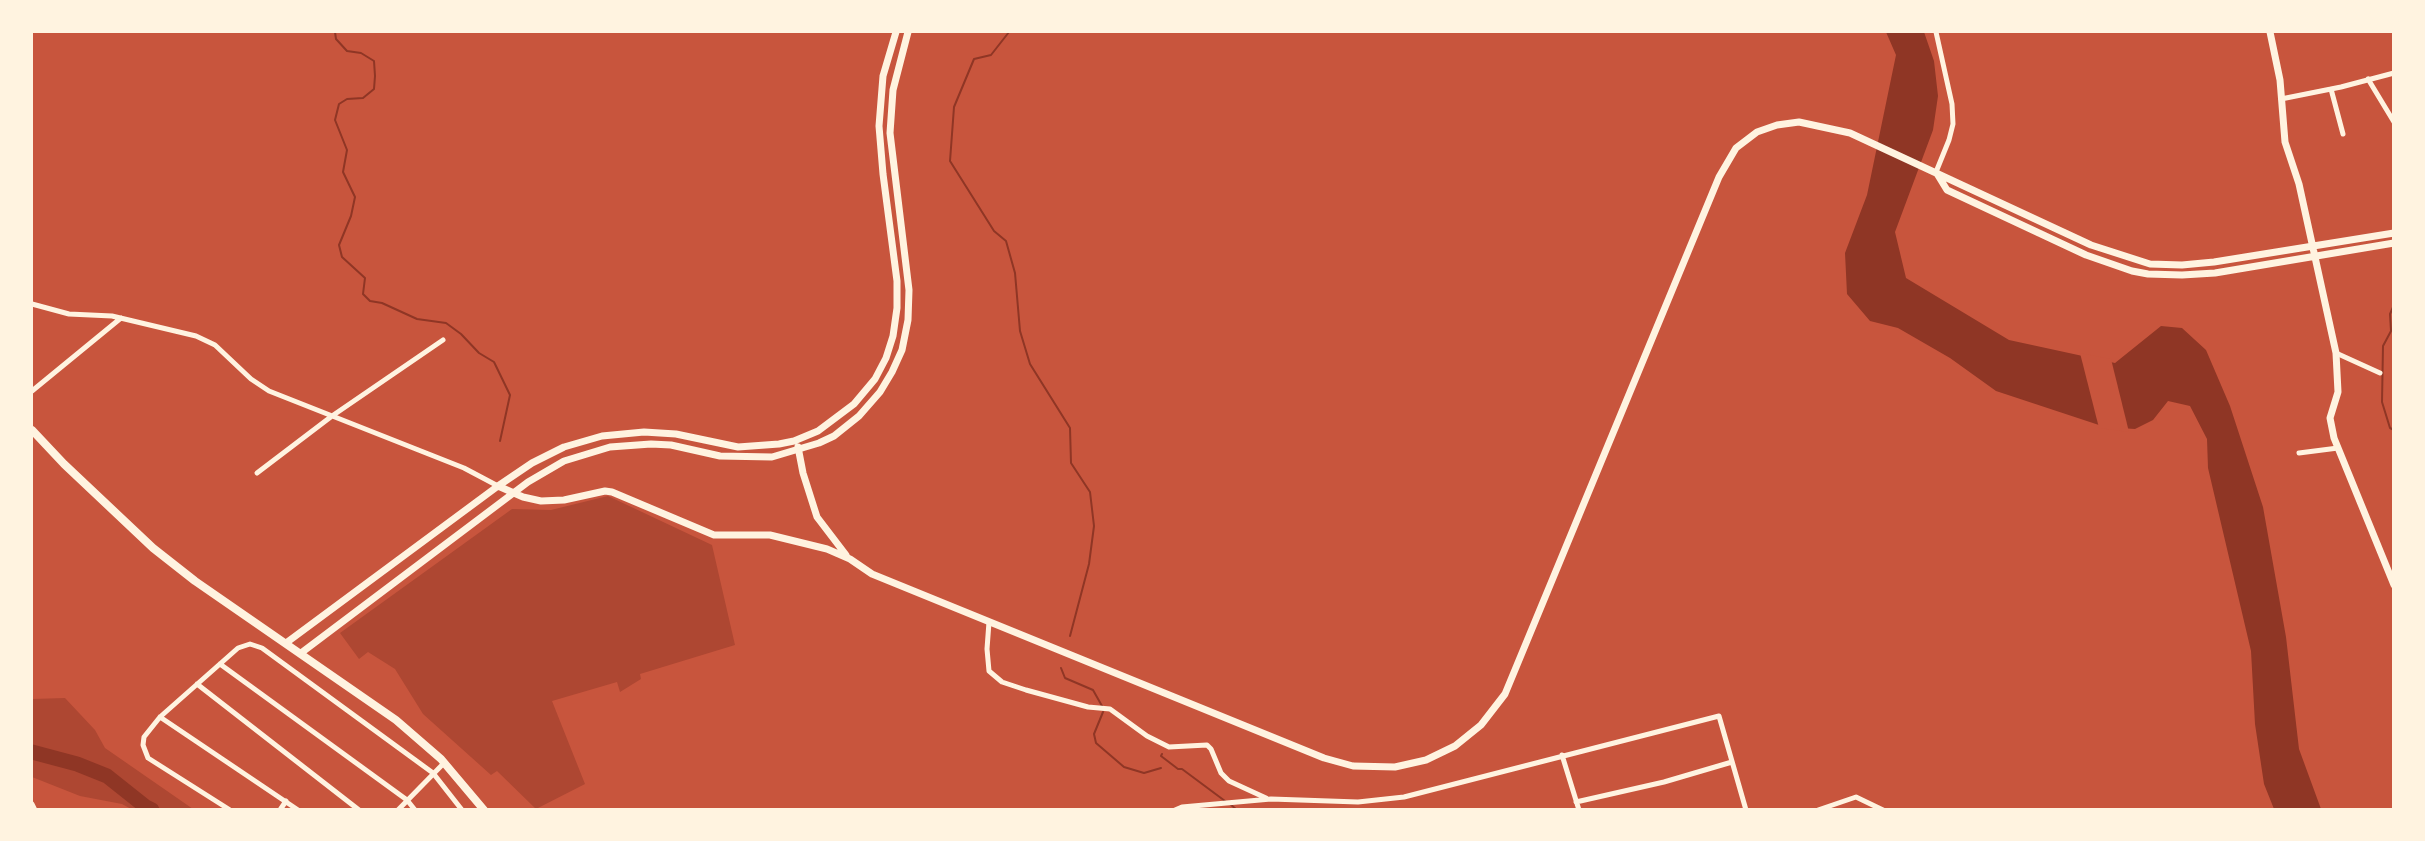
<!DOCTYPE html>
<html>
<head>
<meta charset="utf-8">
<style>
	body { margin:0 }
	#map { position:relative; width:2425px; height:841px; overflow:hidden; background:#c8553d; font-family:Mulish,sans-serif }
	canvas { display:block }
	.frame { position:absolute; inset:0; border:33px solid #fff3e0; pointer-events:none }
</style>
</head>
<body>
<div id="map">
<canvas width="2425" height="841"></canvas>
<div class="frame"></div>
</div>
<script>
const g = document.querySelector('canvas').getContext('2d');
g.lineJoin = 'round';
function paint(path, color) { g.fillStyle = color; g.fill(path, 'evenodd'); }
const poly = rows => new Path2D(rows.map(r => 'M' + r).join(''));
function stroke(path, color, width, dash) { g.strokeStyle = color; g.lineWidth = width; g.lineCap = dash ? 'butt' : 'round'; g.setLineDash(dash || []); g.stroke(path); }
const green = poly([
	[608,496,712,545,735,645,640,674,641,679,620,692,617,682,552,701,585,784,536,809,497,771,491,775,423,714,395,669,368,652,359,659,340,633,512,509,551,510],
	[65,698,95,730,105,748,193,809,131,809,122,804,80,796,32,777,32,699]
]);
const water = poly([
	[1886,32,1924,32,1934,61,1938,96,1933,130,1895,232,1906,278,2009,340,2115,363,2161,326,2182,328,2206,350,2230,406,2263,507,2286,637,2299,749,2321,809,2274,809,2264,784,2255,724,2251,651,2208,468,2207,439,2190,406,2168,401,2153,420,2135,429,2105,427,1996,391,1950,358,1898,328,1870,321,1847,294,1845,253,1867,195,1896,55]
]);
const pier = poly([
	[2080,353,2111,359,2129,432,2099,428]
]);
const stream = poly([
	[335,32,336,39,347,51,361,53,374,61,375,76,374,89,363,98,347,99,339,104,335,120,347,150,343,172,355,197,351,216,339,245,342,257,365,278,363,294,370,301,382,303,417,319,446,323,461,334,479,353,494,362,510,395,500,441],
	[1009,32,991,55,974,59,954,107,950,161,994,231,1006,241,1015,273,1020,331,1030,364,1070,428,1071,463,1090,492,1094,526,1089,564,1070,636],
	[2394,305,2390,314,2391,331,2383,346,2382,402,2390,428,2394,430],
	[1061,668,1065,678,1093,690,1102,706],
	[1103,712,1094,734,1096,743,1124,767,1144,773,1161,768],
	[1162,754,1161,756,1178,769,1182,769,1225,801],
	[1230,804,1237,810]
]);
const river = poly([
	[32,752,77,764,107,776,146,807,152,810]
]);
const minor = poly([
	[1936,32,1952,104,1953,124,1949,140,1936,172],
	[2368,79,2394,122],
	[2331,89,2343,134],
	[2281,99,2341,87,2394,73],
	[32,304,69,314,112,316,196,336,215,345,251,379,269,391,464,468,498,486],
	[2336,353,2380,373],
	[32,391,121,318],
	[2299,453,2338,448],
	[257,473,332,416,443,340],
	[989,622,987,649,989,671,1002,682,1026,690,1088,707,1110,709,1147,736,1169,747,1207,745,1211,749,1221,773,1229,781,1266,798],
	[220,664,407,800,415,810],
	[197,684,359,810],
	[160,717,298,810],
	[1562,755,1579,810],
	[1576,802,1664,782,1732,762],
	[32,804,35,810],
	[230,810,148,758,143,745,144,737,160,717,238,648,250,644,262,648,433,773,462,810],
	[280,810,286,801],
	[398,810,444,763],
	[1175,810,1182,807,1271,799,1358,802,1404,797,1719,716,1746,810],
	[1818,810,1856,797,1883,810]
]);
const tertiary = poly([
	[2270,32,2280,80,2285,142,2299,184,2336,353,2338,392,2330,418,2334,438,2394,585],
	[1936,172,1947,190,2086,255,2132,271,2148,274,2182,275,2215,273,2394,243],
	[798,447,803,473,817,517,846,555],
	[498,486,523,497,541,501,564,500,605,491,612,492,714,535,770,535,827,549,850,559,872,574,1324,758,1353,766,1395,767,1426,760,1455,746,1481,725,1505,694,1719,177,1736,148,1757,132,1777,125,1799,122,1850,133,2091,245,2150,264,2182,265,2214,262,2394,233],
	[286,643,498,486,532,463,564,447,602,436,644,432,676,434,738,447,779,444,794,441,818,431,854,404,875,379,886,358,893,336,897,308,897,281,883,174,879,126,883,76,896,32],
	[301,653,528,482,564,461,610,447,651,444,671,445,720,456,772,457,819,443,834,436,859,416,880,392,892,372,902,350,908,320,909,290,890,133,893,90,908,32]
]);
const secondary = poly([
	[32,430,64,464,153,548,195,581,396,720,441,759,484,810]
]);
paint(green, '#ae4732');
paint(water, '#8f3625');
paint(pier, '#c8553d');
stroke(stream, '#8f3625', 2);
stroke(river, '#8f3625', 15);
stroke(minor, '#fff3e0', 5);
stroke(tertiary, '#fff3e0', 7);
stroke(secondary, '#fff3e0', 8);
</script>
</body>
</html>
